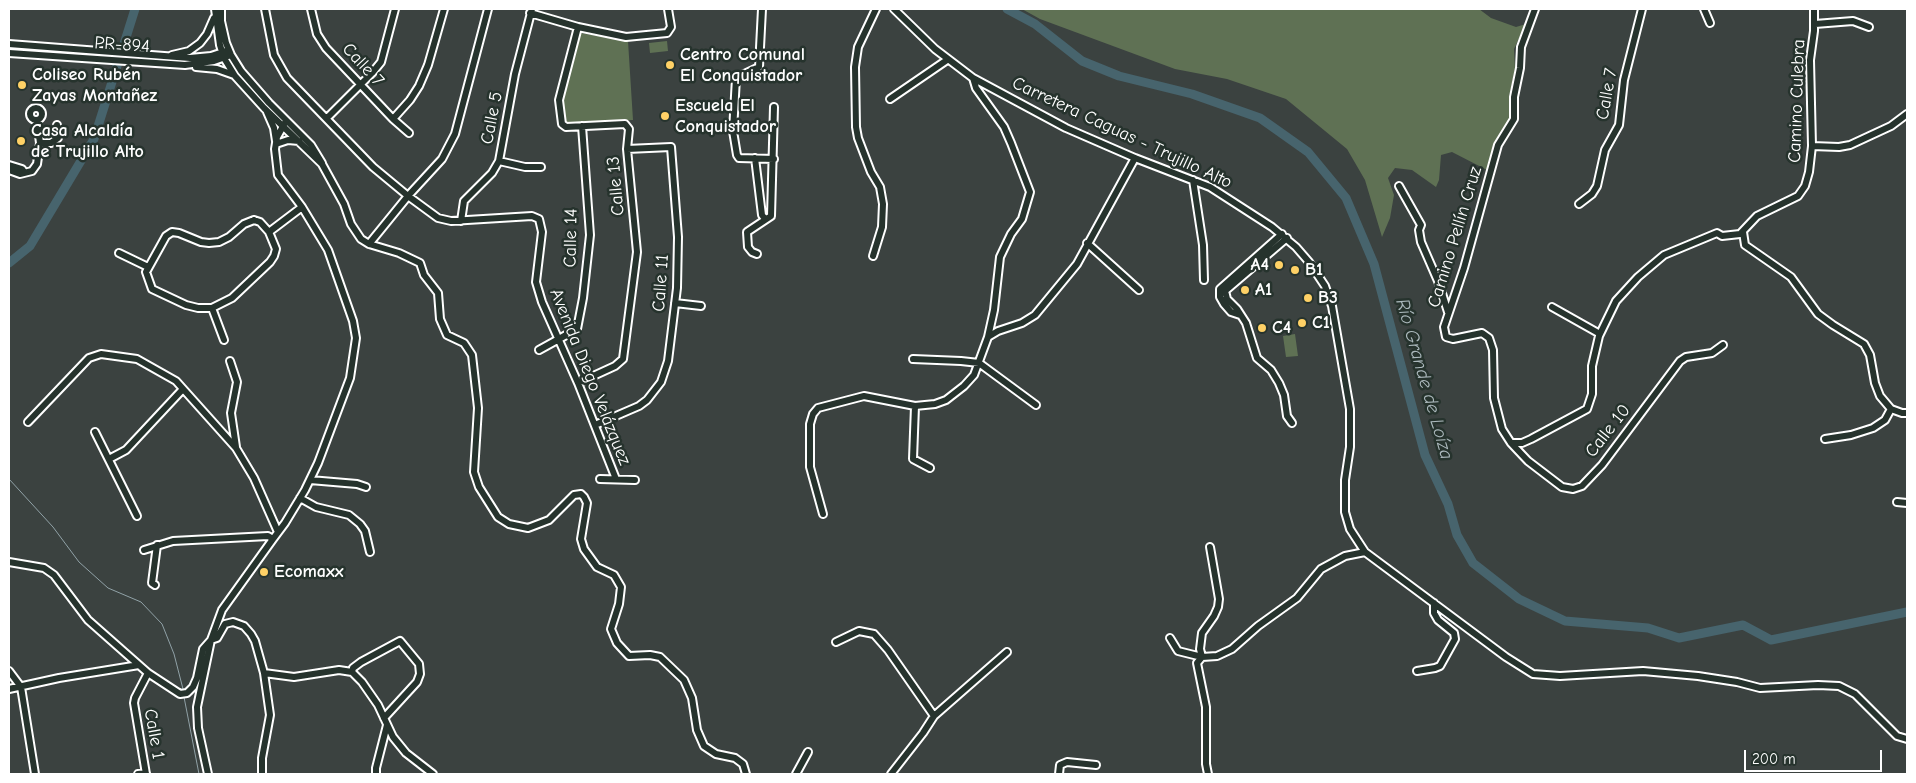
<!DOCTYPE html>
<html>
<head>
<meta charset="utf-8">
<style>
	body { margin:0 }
	#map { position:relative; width:1916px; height:783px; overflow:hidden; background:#3b4240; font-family:"Comic Neue",sans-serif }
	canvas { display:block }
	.frame { position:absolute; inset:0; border:10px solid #fff; pointer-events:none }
	.scale { position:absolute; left:1744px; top:750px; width:138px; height:22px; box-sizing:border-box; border:2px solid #fff; border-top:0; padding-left:6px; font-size:15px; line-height:18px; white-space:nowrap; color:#fff; -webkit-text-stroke:4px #26332d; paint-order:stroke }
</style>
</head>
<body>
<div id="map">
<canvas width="1916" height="783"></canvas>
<div class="frame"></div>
<div class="scale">200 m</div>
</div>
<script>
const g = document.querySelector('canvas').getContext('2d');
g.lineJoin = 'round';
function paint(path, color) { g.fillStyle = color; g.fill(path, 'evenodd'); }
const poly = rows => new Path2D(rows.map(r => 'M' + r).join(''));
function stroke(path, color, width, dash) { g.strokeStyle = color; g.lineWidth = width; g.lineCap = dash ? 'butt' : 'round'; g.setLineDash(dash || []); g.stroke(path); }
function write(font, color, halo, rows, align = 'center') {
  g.font = font + ' "Comic Neue",sans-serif'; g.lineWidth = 5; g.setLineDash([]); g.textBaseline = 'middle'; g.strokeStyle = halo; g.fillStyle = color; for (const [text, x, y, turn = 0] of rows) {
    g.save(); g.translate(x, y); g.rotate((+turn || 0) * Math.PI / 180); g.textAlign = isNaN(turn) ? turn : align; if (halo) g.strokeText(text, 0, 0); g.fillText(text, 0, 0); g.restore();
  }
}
const green = poly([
	[1022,9,1479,9,1491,18,1516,27,1526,24,1514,49,1515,69,1509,97,1510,118,1495,145,1487,170,1452,152,1441,155,1439,180,1436,187,1412,170,1395,168,1388,178,1394,195,1390,218,1382,237,1365,180,1347,149,1286,99,1227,79,1175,69,1040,19],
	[580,33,628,41,633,120,566,123,563,102],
	[667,41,668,51,650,53,649,43],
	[1295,334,1298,356,1286,357,1283,336]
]);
const stream = poly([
	[9,479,53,527,79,562,108,588,141,602,162,624,174,654,183,689],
	[184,697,199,774]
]);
const river = poly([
	[1007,9,1035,24,1082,61,1119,76,1192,94,1260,118,1308,152,1346,198,1374,264,1425,455,1448,504,1457,535,1473,563,1519,599,1565,621,1648,628,1679,638,1743,625,1771,640,1907,612],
	[9,263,30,246,94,139,135,9]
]);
const minor = poly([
	[215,9,220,45,224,58,235,76,264,108,322,164,344,204,351,224,361,239,369,244,399,253,420,263,424,275,438,293,440,319,447,335,464,343,472,355,478,408,474,472,479,487,498,517,509,524,528,528,549,520,574,495,581,494,584,497,587,503,581,539,584,549,597,567,614,575,621,587,619,604,611,629,617,643,629,656,650,655,660,657,684,680,692,698,697,730,704,746,716,754,735,758,743,764,746,774],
	[221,9,221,21,226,43,231,55,241,71,269,103,311,145,322,163],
	[265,9,274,55,287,78,373,167,408,196,438,218,451,221,532,216,539,219,542,232,536,282,542,302,578,383,616,479],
	[311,9,317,34,326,48,393,119,409,133],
	[762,9,759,67,736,78,733,131,737,155,739,158,774,159],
	[894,9,935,49,973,78,1066,128,1135,158,1210,187,1272,227,1296,247,1309,262,1325,286,1332,306,1350,409,1350,447,1345,480,1345,512,1350,529,1365,552,1506,657,1533,674,1560,676,1643,671,1698,676,1737,682,1760,688,1818,685,1839,686,1855,694,1897,736,1907,739],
	[1535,9,1521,47,1520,68,1514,97,1514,119,1498,145,1464,268,1444,327,1446,337,1453,339,1482,333,1489,338,1493,350,1494,398,1502,429,1511,443,1522,443,1531,439,1587,409,1592,394,1592,366,1599,336,1616,301,1638,277,1664,255,1717,233,1722,236,1740,234,1757,216,1798,196,1805,186,1809,172,1812,146,1810,60,1814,31,1814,9],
	[1704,9,1710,23],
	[530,13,578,27,626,37,667,33,671,27,668,9],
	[1815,24,1853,21,1869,27],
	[9,44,190,58,211,56,229,50],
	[9,53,185,65,214,61,231,55],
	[172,55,189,51,200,43,207,34,214,18],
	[196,67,217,69,234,75],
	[973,78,976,88,1004,127,1011,143,1030,192,1022,219,1011,234,1000,257,994,310,988,337],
	[890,99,947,60],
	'30 114a6 6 0 1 1 12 0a6 6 0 1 1-12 0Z',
	[267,112,274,128,276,141],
	[327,118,372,73,381,62,395,9],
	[393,119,410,100,419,86,428,65,444,9],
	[37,120,40,143],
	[276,144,288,140,299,141],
	[1812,146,1839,147,1850,145,1891,126,1907,114],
	[755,158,762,215,765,219],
	[499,161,525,167,541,167],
	[9,165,22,169,24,172],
	[9,170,20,174,32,171,37,164,40,143,51,143,58,138,57,125],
	[1193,180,1203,245,1204,280],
	[1399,186,1421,225,1419,230,1421,242,1438,281,1448,312],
	[1579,204,1592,194,1597,186,1605,150,1619,125,1624,80,1642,9],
	[254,220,260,222,269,232,276,249,274,256,270,262,232,298,212,308,198,308,186,305,152,289,146,272,166,236,172,232,179,233,201,242,209,243,219,242,229,237,244,224,254,220],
	[461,221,464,201,492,173,499,161,515,74,532,9],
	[269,232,302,207],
	[1743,232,1745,245,1791,277,1818,314,1833,325,1864,344,1870,355,1875,383,1880,396,1891,409,1902,413,1907,413],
	[1287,238,1225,291,1227,299,1237,309,1246,323,1257,358,1271,370,1279,383,1284,395,1287,416,1292,423],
	[1087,243,1139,290],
	[369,244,408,196,442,159,455,134,488,9],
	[119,253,148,267],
	[757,254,752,252,748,247,747,232,771,216,774,107],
	[873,256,882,227,883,204,880,187,871,172,858,138,856,127,855,67,858,47,876,9],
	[675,303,701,306],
	[1552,307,1600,334],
	[212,308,224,340],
	[1240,315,1231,312,1224,304,1220,297,1220,289,1282,234],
	[539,350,577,329,583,298,590,235,582,126],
	[913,359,961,361,979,363,1036,405],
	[230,361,237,382,231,413,236,447],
	[578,383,615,366,623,359,637,252,627,149,629,129,625,124,566,127,562,124,559,100,578,27],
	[915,406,913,459,930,468],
	[28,422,89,358,101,354,137,359,176,381,236,448,254,478,278,532],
	[595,425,639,406,647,400,661,382,668,361,677,288,678,237,671,147,627,149],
	[95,432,137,516],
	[1825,439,1851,435,1873,428,1885,420,1891,409],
	[1511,443,1528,461,1562,487,1573,489,1582,486,1602,465,1680,361,1686,357,1712,353,1723,345],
	[109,459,126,450,183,389],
	[600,479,635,480],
	[310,480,357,484,366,487],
	[300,498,316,507,349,515,360,524,365,531,370,552],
	[1897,502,1907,503],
	[823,514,810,467,810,424,813,414,818,408,864,396,915,406,935,404,946,400,964,386,974,375,988,337,998,331,1022,323,1035,315,1077,264,1135,158],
	[144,550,173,541,268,536,273,539],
	[9,562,44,568,54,575,88,620,148,673,180,694,187,693,193,687,197,678,203,649,211,640,222,610,273,539,285,523,305,490,318,463,350,378,356,338,353,321,328,250,302,207,278,175,275,149,277,137,286,121],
	[155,585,152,583,157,545],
	[1170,638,1178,651,1202,657,1217,656,1232,649,1258,626,1297,598,1321,569,1345,556,1365,552],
	[836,642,859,631,874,634,888,650,934,716],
	[1202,657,1197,663,1206,707,1206,764,1208,774],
	[1202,657,1200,649,1202,633,1214,616,1218,607,1219,599,1210,547],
	[9,671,21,687,35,774],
	[1417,671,1435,668,1440,666,1455,639,1454,633,1438,620,1434,613,1434,603],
	[352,672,353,668,361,662,400,641,419,664,420,674,417,682,384,718],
	[264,673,294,677,339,670,352,672,362,682,378,705,393,737,406,753,433,774],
	[9,689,59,678,139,665],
	[138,774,146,773],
	[146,774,134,703,135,698,148,673],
	[208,774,198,728,197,707,211,640,217,638,225,624,233,622,244,626,251,634,255,641,264,673,270,715,262,758,262,774],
	[376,774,376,768,387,725],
	[796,774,808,752],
	[891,774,923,733,934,716,1007,652],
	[1059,774,1060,765,1067,762,1096,765]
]);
const markers = [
	[670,65,5,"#ffd166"],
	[22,85,5,"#ffd166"],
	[665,116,5,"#ffd166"],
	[21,141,5,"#ffd166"],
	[1279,265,5,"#ffd166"],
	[1295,270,5,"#ffd166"],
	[1245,290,5,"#ffd166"],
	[1308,298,5,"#ffd166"],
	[1302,323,5,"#ffd166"],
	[1262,328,5,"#ffd166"],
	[264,572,5,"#ffd166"]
];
const streetNames = [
	["PR-894",122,45,4],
	["Calle 7",363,65,47],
	["Calle 7",1607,94,-80],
	["Camino Culebra",1797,101,-88],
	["Calle 5",492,118,-79],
	["Carretera Caguas - Trujillo Alto",1122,133,25],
	["Calle 13",616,186,-95],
	["Camino Pellín Cruz",1455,237,-73],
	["Calle 14",571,238,-89],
	["Calle 11",661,283,-86],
	["Avenida Diego Velázquez",590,377,68],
	["Calle 10",1608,431,-52],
	["Calle 1",154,734,80]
];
const poiNames = [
	["Centro Comunal",680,55],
	["El Conquistador",680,76],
	["Coliseo Rubén",32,75],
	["Zayas Montañez",32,96],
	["Escuela El",675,106],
	["Conquistador",675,127],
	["Casa Alcaldía",31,131],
	["de Trujillo Alto",31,152],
	["A4",1269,265,"right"],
	["B1",1305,270],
	["A1",1255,290],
	["B3",1318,298],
	["C1",1312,323],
	["C4",1272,328],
	["Ecomaxx",274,572]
];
const waterNames = [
	["Río Grande de Loíza",1424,379,74]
];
paint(green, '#5f7154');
stroke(stream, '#91a2a7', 1);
stroke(river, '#47646d', 9);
stroke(minor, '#fff', 10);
stroke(minor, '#26332d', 6);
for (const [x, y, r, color] of markers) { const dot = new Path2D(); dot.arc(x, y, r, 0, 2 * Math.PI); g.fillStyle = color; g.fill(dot); stroke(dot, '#26332d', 2); }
write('18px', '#fff', '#26332d', streetNames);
write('bold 18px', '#fff', '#26332d', poiNames, 'left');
write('italic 19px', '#acb9bd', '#26332d', waterNames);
</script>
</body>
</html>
